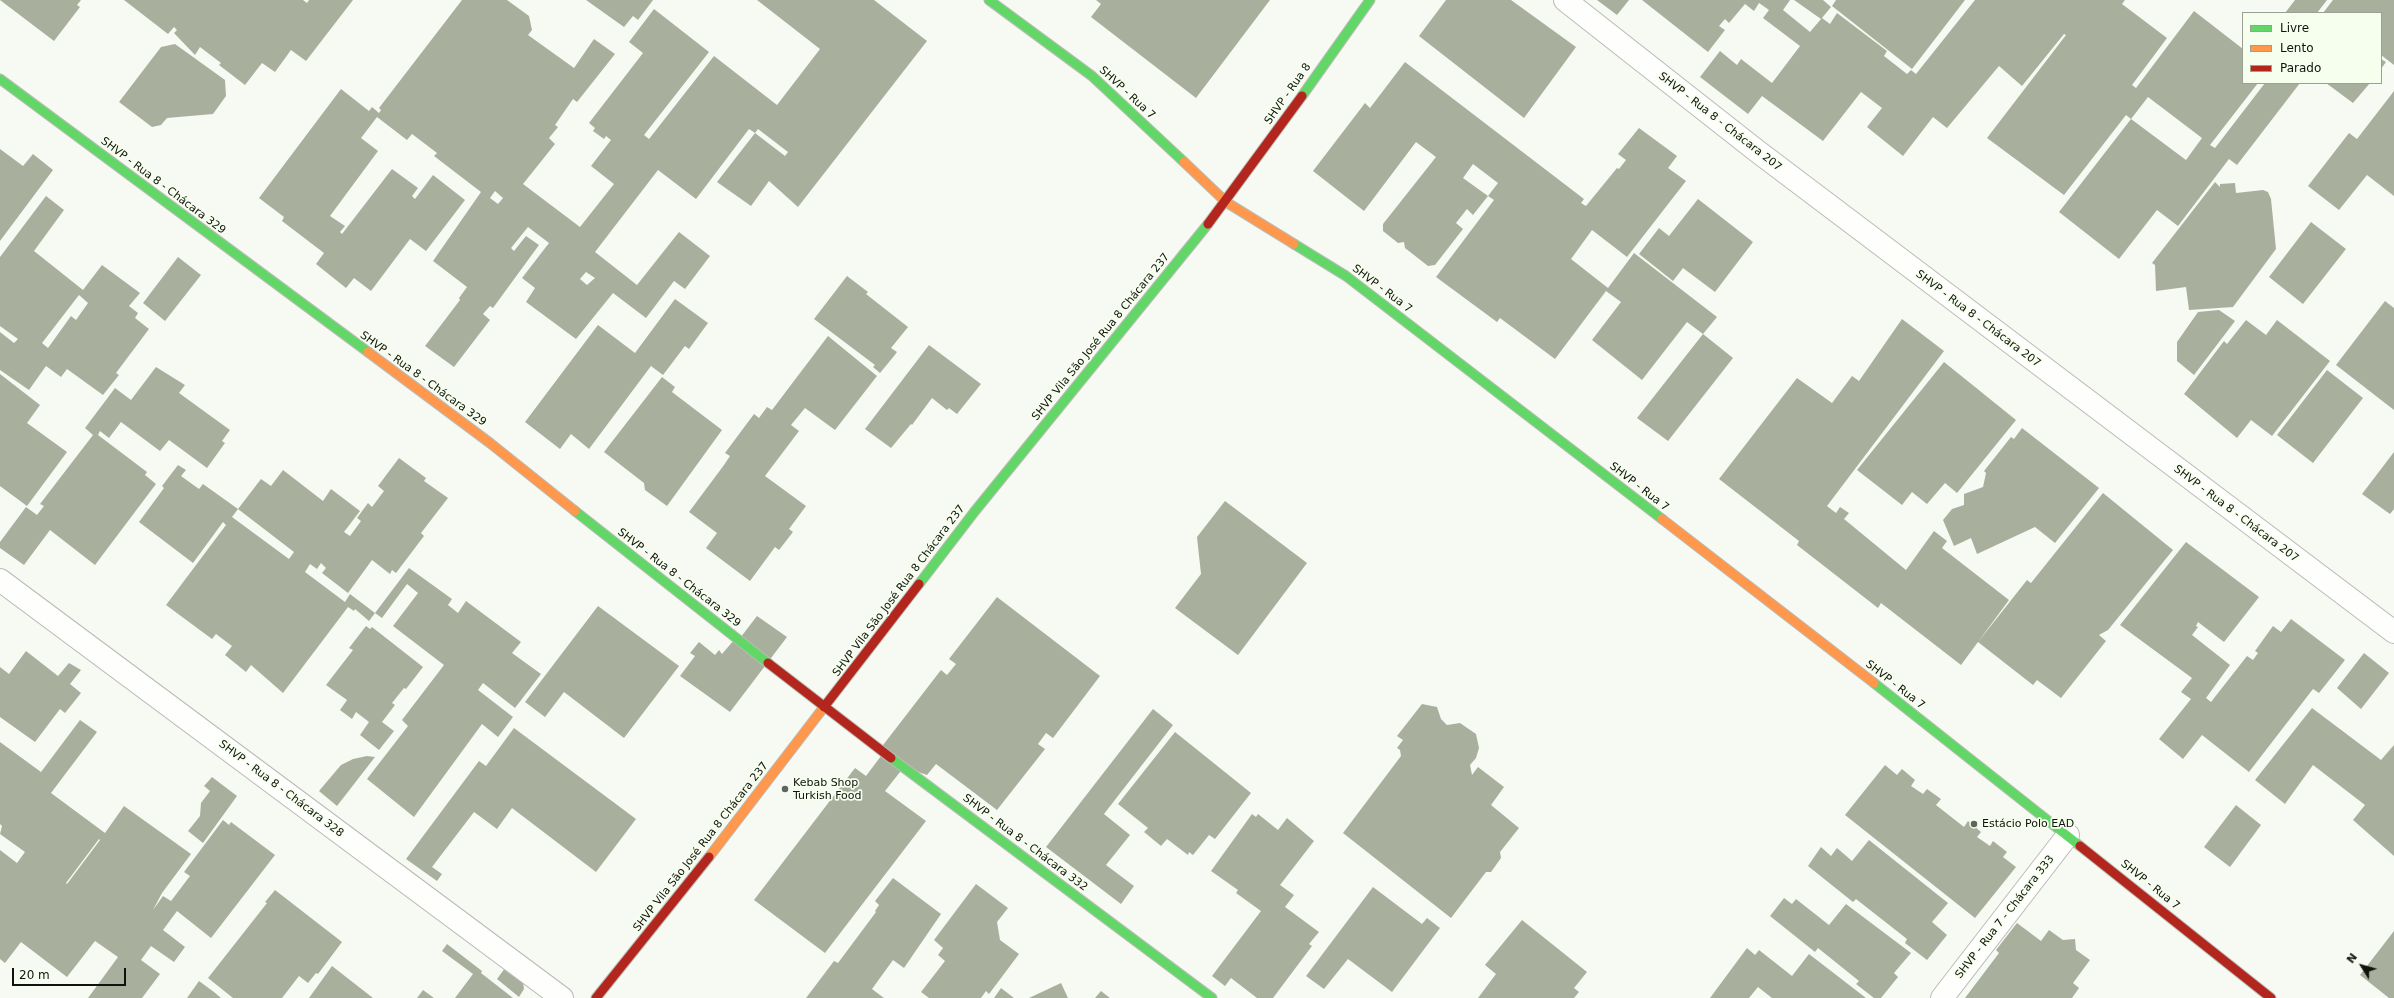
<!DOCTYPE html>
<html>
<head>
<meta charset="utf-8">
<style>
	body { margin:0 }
	#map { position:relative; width:2394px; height:998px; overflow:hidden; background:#f6faf2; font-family:"DejaVu Sans",sans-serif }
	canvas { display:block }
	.legend { position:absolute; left:2242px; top:12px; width:140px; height:72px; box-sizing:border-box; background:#f6feee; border:1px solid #9aa094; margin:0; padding:5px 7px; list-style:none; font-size:12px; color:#10130d }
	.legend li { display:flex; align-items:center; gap:8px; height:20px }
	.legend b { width:20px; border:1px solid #9aa094 }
	.north { position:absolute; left:2342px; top:946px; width:40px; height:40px; -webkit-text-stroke:3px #f6feee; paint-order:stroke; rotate:307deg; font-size:11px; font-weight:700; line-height:16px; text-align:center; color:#10130d }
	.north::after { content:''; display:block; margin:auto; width:14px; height:18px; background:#10130d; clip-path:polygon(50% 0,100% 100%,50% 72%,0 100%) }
	.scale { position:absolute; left:12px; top:968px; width:114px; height:18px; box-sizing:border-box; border:2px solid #10130d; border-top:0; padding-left:5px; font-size:12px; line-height:14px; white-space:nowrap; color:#10130d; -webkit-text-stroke:3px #f6feee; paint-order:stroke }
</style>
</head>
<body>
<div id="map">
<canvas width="2394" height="998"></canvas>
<ul class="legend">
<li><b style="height:5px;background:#63d668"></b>Livre</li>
<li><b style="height:5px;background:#ff974d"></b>Lento</li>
<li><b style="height:5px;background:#b3261e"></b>Parado</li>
</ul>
<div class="north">N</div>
<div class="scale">20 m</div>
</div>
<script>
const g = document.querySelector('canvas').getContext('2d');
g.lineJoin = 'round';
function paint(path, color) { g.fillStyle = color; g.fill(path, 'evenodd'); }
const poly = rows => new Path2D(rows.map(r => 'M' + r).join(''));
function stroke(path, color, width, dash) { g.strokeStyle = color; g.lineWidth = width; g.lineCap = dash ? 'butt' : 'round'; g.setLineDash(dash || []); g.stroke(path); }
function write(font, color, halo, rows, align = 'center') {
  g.font = font + ' "DejaVu Sans",sans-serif'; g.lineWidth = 3.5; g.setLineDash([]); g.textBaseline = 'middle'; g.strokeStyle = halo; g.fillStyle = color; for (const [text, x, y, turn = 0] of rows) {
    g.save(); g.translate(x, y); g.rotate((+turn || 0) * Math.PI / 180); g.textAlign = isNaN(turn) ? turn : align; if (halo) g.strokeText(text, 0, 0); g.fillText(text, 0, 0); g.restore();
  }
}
const building = poly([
	[0,0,81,0,77,5,80,7,54,41],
	[124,0,303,0,307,3,309,0,353,0,306,61,291,50,275,72,262,63,245,85,219,65,221,63,200,47,195,55,174,33,177,30,174,27,168,34],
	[462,0,507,0,529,16,532,30,528,35,574,68,594,39,615,54,577,102,573,99,555,125,558,127,549,138,555,144,523,184,580,227,614,184,591,166,611,140,606,136,604,139,593,131,595,128,589,123,643,53,629,42,654,9,709,52,644,135,649,139,714,56,777,105,820,49,757,0,874,0,927,41,798,207,769,181,751,206,717,182,755,133,785,156,788,152,758,129,755,133,749,129,696,199,658,170,595,252,637,285,679,232,710,256,685,289,674,281,646,318,613,293,576,339,526,302,535,288,522,278,549,243,528,227,511,248,514,251,526,236,539,245,493,308,490,306,483,314,490,320,454,367,425,346,460,300,459,298,467,287,433,261,481,192,434,156,437,153,412,134,407,140,377,117,361,138,378,151,330,216,345,226,340,232,342,234,392,169,418,188,412,196,415,199,433,175,465,200,426,251,410,239,371,291,354,278,346,288,316,264,324,253,282,221,284,217,259,198,341,89,369,111,372,107,379,113,381,110,379,108],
	[495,191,503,198,498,204,490,198],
	[586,272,595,278,587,285,580,279],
	[586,0,653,0,638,20,633,16,624,27],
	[1096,0,1270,0,1196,98,1091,17,1101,4],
	[1446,0,1511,0,1576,47,1524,118,1419,36],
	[1597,0,1629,0,1617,15],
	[1642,0,1790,0,1783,10,1810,32,1821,19,1794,0,1823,0,1831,7,1822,18,1830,24,1837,13,1887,51,1884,56,1907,74,1911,70,1916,74,1975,0,2125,0,2122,4,2167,38,2132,85,2136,88,2194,11,2243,49,2243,83,2258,83,2210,145,2215,148,2265,83,2300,83,2237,165,2229,159,2178,226,2157,210,2119,259,2059,212,2131,119,2186,160,2202,138,2148,97,2131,119,2126,115,2064,195,1987,138,2066,35,2064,34,2022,86,1999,66,1947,128,1933,117,1903,156,1867,127,1882,108,1861,92,1823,141,1762,96,1748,114,1700,77,1720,51,1737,65,1741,59,1772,83,1800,46,1763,18,1769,10,1759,3,1754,11,1745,4,1729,23,1725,19,1719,26,1725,30,1708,52],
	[1836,0,1965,0,1912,69,1832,6],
	[2295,0,2327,0,2317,13,2285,13],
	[2333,0,2394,0,2394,65,2381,55,2381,13,2323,13],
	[175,44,225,80,226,96,213,114,167,118,161,125,152,127,119,102,161,47],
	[2381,59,2386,62,2381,69],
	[1405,62,1584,199,1581,203,1586,206,1617,168,1619,169,1626,160,1618,154,1639,128,1677,156,1668,168,1686,181,1627,257,1592,230,1571,259,1608,288,1634,253,1717,317,1703,334,1687,322,1642,380,1592,340,1621,302,1606,291,1555,359,1500,318,1497,322,1436,277,1494,200,1488,196,1498,183,1473,164,1463,178,1488,196,1473,215,1467,209,1456,223,1463,229,1435,265,1428,266,1405,248,1404,242,1398,243,1383,231,1383,224,1436,157,1416,142,1364,211,1313,171,1365,103,1370,108],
	[2326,83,2370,83,2353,103],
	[2394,91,2394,196,2367,175,2339,210,2308,186,2349,133,2357,139],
	[0,149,23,166,33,154,53,170,0,241],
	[2215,182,2220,187,2220,184,2235,183,2236,193,2263,190,2268,192,2271,199,2276,249,2233,307,2189,310,2186,287,2156,291,2155,265,2152,263],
	[46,196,64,210,34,251,83,290,102,265,140,293,129,306,138,313,135,318,149,329,116,373,119,375,103,395,67,369,61,377,46,366,29,390,0,370,0,332,14,343,18,339,0,326,0,257],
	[79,295,88,303,76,320,71,316,48,348,42,343],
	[1698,199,1753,242,1715,292,1683,268,1673,281,1639,254,1659,228,1669,236],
	[2311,222,2346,249,2303,304,2269,277],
	[178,257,201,275,165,321,143,303],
	[847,276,868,292,866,294,908,327,891,348,897,352,894,356,880,373,873,367,875,365,814,319],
	[675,299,708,323,689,349,685,346,663,375,651,366,589,449,571,434,560,449,525,422,598,325,635,353],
	[2385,301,2394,308,2394,410,2336,365],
	[2219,310,2235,321,2194,375,2177,361,2177,342,2198,312],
	[1902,319,1944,351,1827,506,1836,513,1840,507,1849,513,1844,519,1906,570,1934,531,1947,541,1942,548,2009,600,1961,665,1881,603,1878,608,1797,545,1799,541,1719,479,1797,378,1832,403,1852,376,1859,381],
	[2246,320,2266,335,2277,320,2330,361,2272,436,2251,420,2237,438,2184,394,2224,341,2227,344],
	[1703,334,1733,358,1668,441,1637,418],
	[828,336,877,376,835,430,805,408,791,425,799,431,765,476,806,506,789,529,793,532,779,550,775,547,750,581,706,548,717,533,689,512,724,465,730,456,725,453,754,414,759,418,767,407,772,410],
	[929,345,981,384,957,414,949,408,947,410,932,398,912,425,911,424,891,448,865,429],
	[1944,362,2016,420,1957,493,1945,483,1927,504,1912,492,1902,505,1857,470],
	[156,367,185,385,179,393,230,430,222,441,225,443,207,468,169,440,160,451,121,422,109,438,100,431,98,435,147,472,145,475,156,484,95,565,50,530,24,565,0,548,0,542,26,507,37,515,44,506,40,504,93,435,85,428,115,388,131,400],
	[2327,370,2363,398,2313,463,2277,435],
	[0,374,40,405,27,423,67,452,27,506,0,486],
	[662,377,675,387,672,392,722,430,667,506,645,490,644,483,604,452],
	[2022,428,2099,488,2055,543,2035,527,1977,554,1971,538,1954,546,1943,520,1952,509,1964,505,1964,494,1983,487,1986,473,1984,471,2011,437,2014,439],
	[2394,452,2394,509,2390,514,2362,494],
	[399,458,426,478,424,481,448,498,421,533,424,536,396,573,392,570,390,574,372,560,348,593,322,573,326,568,321,563,317,569,310,564,305,572,345,602,350,594,375,613,369,621,355,609,354,611,348,607,283,693,251,665,246,672,225,655,232,646,216,634,212,639,166,605,226,525,223,522,193,563,139,522,164,488,162,486,178,465,186,470,181,476,199,489,203,484,238,509,261,479,271,486,283,470,323,501,331,489,360,511,344,532,350,536,361,521,357,518,368,503,372,507,384,491,378,486],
	[238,509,294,552,289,559,232,517],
	[2103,493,2173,550,2108,630,2099,635,2106,641,2061,698,2037,680,2033,685,1978,642,2027,580,2031,583],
	[1225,501,1307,563,1238,655,1175,608,1201,574,1197,537],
	[2186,542,2259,597,2224,642,2198,622,2196,626,2198,627,2192,635,2230,665,2206,698,2211,702,2247,656,2253,660,2258,653,2255,651,2273,626,2281,632,2291,619,2345,660,2319,693,2313,689,2249,772,2202,735,2183,759,2159,739,2191,699,2181,692,2192,678,2120,625],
	[409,568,452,599,448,605,458,613,466,601,521,642,512,653,541,674,515,708,483,683,478,690,513,717,498,737,482,724,414,817,367,779,408,726,402,720,444,665,393,626,418,593,407,584,382,618,375,613],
	[997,597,1100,676,1053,738,1046,733,1038,744,1045,749,997,810,936,764,927,775,904,767,885,791,926,821,825,953,754,900,855,768,866,776,884,752,880,749,941,670,947,675,956,664,949,659],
	[598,606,679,666,624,738,564,692,545,717,525,702],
	[757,616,787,637,730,712,680,676,695,656,690,653,699,642,715,655,719,650,722,654,734,640,737,642],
	[366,626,370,629,372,627,423,667,406,689,404,688,392,703,395,705,382,722,394,731,379,750,360,735,369,722,356,712,352,719,340,710,347,700,326,685,353,650,349,648],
	[26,651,58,676,69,663,81,670,70,684,81,693,65,713,60,709,35,742,0,717,0,667,9,674],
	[2364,653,2389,673,2361,709,2337,688],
	[1422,704,1437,707,1441,719,1447,725,1460,723,1476,734,1479,748,1476,758,1470,765,1472,775,1478,767,1504,787,1491,805,1519,828,1500,852,1501,858,1491,872,1486,872,1451,918,1343,833,1401,756,1400,750,1397,748,1403,740,1397,736],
	[2312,708,2381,760,2394,745,2394,856,2353,820,2365,805,2313,765,2285,804,2255,780],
	[1153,709,1173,725,1104,814,1130,835,1106,865,1134,886,1121,904,1046,847],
	[80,720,97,732,51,793,105,833,124,806,191,854,162,893,153,910,163,896,171,901,190,876,184,872,223,820,229,825,231,822,275,855,211,938,177,911,163,930,185,947,174,962,151,946,141,960,160,974,142,998,88,998,118,957,95,941,67,977,21,942,5,963,0,959,0,850,17,863,25,852,0,834,2,826,0,824,0,742,41,772],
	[99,839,100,840,67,884,66,883],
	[514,728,636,819,596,872,512,808,497,829,474,812,432,867,442,874,437,881,406,859,479,761,486,766],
	[1175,732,1251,793,1215,839,1209,835,1193,855,1189,852,1188,855,1167,839,1161,846,1144,832,1148,828,1118,804],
	[367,756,375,757,337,806,319,791,341,765,353,759],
	[1885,765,1897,775,1902,769,1915,780,1911,786,1923,794,1927,789,1941,799,1936,805,1964,827,1968,821,1981,832,1977,837,1990,846,1993,841,2007,852,2003,857,2016,867,1975,918,1845,815],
	[212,777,237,796,203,843,188,831,200,816,201,803,210,791,204,786],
	[2236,805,2261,825,2230,867,2204,847],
	[1252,814,1256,817,1258,814,1278,830,1287,818,1314,841,1280,885,1294,895,1285,907,1319,932,1309,944,1312,946,1273,998,1257,998,1231,978,1225,986,1212,976,1261,911,1236,893,1238,890,1211,871],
	[1869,840,1948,903,1932,922,1947,935,1927,960,1905,943,1907,939,1856,899,1853,902,1808,866,1821,847,1831,856,1837,848,1852,861],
	[893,878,941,914,904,968,893,960,872,989,884,998,806,998,834,961,838,963,876,912,875,911,879,905,875,901],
	[976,884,1008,908,997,922,1000,940,1019,954,989,994,986,991,981,998,929,998,921,992,945,961,938,955,943,948,934,940],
	[1373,887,1422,924,1427,918,1440,928,1392,992,1348,959,1324,989,1306,976],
	[275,890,342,942,318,974,316,973,308,983,299,976,282,998,233,998,208,978,267,903,265,902],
	[1784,898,1792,904,1796,899,1829,925,1846,904,1911,953,1894,973,1898,977,1881,998,1874,998,1856,984,1859,981,1818,948,1815,952,1770,916],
	[1522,920,1587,972,1574,988,1579,992,1574,998,1478,998,1496,974,1485,965],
	[2017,923,2041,941,2049,930,2063,940,2075,939,2076,950,2090,960,2073,983,2079,988,2072,998,1965,998,1999,953,1996,950],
	[2394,931,2394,998,2389,998,2360,975],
	[447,944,482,971,481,973,513,998,455,998,473,974,442,951],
	[1747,948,1755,955,1759,950,1792,976,1809,954,1866,998,1772,998,1758,987,1749,998,1710,998],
	[508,964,522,975,524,989,519,997,497,979],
	[332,966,373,998,309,998],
	[199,981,214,992,221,998,187,998],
	[1061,983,1068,998,1029,998],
	[1001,988,1014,998,994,998],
	[423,990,434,998,417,998],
	[1101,991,1110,998,1095,998]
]);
const street = poly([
	[1565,0,1757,151,2394,632],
	[0,580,562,998],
	[1942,998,2068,835]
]);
const fast = poly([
	[989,0,1092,76,1184,162],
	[0,79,368,352],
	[1302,96,1370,0],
	[1294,244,1346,276,1662,519],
	[575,511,768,663],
	[919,584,975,511,1208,224],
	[1874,683,2080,846],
	[891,758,1212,998]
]);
const slow = poly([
	[1184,162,1226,202,1294,244],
	[368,352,490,443,575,511],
	[1662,519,1874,683],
	[709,857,824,707]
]);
const jam = poly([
	[1208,224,1302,96],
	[768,663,891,758],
	[824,707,919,584],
	[2080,846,2271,998],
	[596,998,709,857]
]);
const markers = [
	[785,789,4,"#60645d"],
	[1974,824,4,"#60645d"]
];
const streetNames = [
	["SHVP - Rua 7",1127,93,43],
	["SHVP - Rua 8",1288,94,-55],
	["SHVP - Rua 8 - Chácara 207",1720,122,38],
	["SHVP - Rua 8 - Chácara 329",163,186,37],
	["SHVP - Rua 7",1382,289,37],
	["SHVP - Rua 8 - Chácara 207",1978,319,37],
	["SHVP Vila São José Rua 8 Chácara 237",1101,337,-51],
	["SHVP - Rua 8 - Chácara 329",423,379,36],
	["SHVP - Rua 7",1639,487,38],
	["SHVP - Rua 8 - Chácara 207",2236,514,37],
	["SHVP - Rua 8 - Chácara 329",679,578,38],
	["SHVP Vila São José Rua 8 Chácara 237",899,591,-53],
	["SHVP - Rua 7",1895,685,38],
	["SHVP - Rua 8 - Chácara 328",281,789,37],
	["SHVP - Rua 8 - Chácara 332",1025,843,37],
	["SHVP Vila São José Rua 8 Chácara 237",701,847,-52],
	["SHVP - Rua 7",2150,885,39],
	["SHVP - Rua 7 - Chácara 333",2005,917,-52]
];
const poiNames = [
	["Kebab Shop",793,783],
	["Turkish Food",793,796],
	["Estácio Polo EAD",1982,824]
];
paint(building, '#a8b09d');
stroke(street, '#b9bcb6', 24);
stroke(fast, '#b9bcb6', 11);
stroke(slow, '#b9bcb6', 11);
stroke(jam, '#b9bcb6', 11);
stroke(street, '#fefefd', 22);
stroke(fast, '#63d668', 9);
stroke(slow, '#ff974d', 9);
stroke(jam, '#b3261e', 9);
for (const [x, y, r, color] of markers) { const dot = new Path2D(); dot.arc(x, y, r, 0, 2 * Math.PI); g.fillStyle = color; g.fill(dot); stroke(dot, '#f6feee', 1.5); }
write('11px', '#10130d', '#f6feee', streetNames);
write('11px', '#10130d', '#f6feee', poiNames, 'left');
</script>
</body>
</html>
